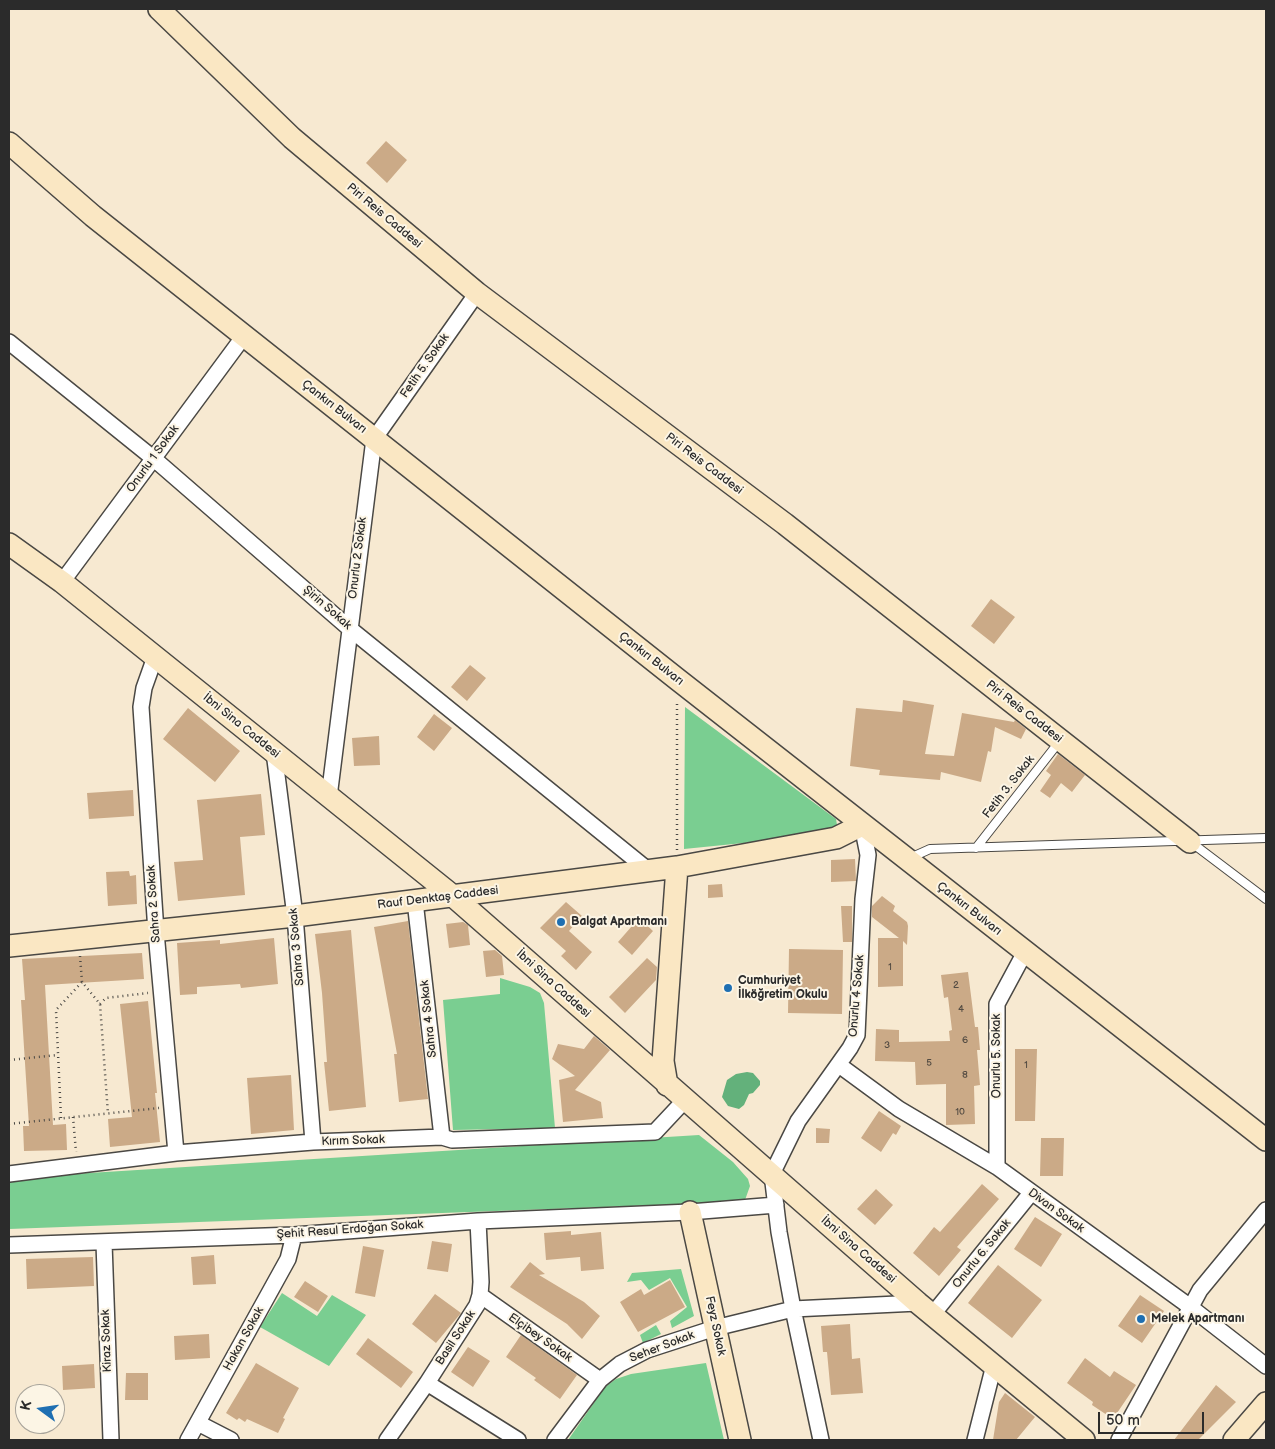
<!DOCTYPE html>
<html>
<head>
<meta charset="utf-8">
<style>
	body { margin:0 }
	#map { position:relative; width:1275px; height:1449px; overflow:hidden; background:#f7e9d1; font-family:"Balsamiq Sans",sans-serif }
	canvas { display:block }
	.frame { position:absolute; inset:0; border:10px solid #2b2b2b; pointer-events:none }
	.north { position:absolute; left:15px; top:1384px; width:50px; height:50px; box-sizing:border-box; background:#fcf5e5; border:1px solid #a8a49b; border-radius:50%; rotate:284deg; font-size:14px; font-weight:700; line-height:20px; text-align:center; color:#2b2b2b }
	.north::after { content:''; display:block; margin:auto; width:18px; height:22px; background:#1f6fb2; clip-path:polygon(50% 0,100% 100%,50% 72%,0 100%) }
	.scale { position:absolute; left:1098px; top:1412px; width:106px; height:22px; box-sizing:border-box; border:2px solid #2b2b2b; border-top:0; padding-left:6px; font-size:15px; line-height:18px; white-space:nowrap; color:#2b2b2b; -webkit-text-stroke:4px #fcf5e5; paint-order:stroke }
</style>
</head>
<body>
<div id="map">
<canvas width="1275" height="1449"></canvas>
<div class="frame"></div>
<div class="north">K</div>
<div class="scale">50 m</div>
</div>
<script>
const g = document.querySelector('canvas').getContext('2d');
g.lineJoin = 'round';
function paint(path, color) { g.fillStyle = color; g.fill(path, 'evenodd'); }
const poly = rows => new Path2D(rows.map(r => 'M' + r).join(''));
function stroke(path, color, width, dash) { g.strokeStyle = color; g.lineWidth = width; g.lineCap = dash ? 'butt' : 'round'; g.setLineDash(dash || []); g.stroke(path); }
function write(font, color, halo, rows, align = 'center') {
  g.font = font + ' "Balsamiq Sans",sans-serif'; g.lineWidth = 4; g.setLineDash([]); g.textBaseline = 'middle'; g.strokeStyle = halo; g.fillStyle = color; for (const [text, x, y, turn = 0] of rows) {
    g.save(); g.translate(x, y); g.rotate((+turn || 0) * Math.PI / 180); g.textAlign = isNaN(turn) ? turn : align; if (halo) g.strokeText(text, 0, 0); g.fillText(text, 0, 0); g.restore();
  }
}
const green = poly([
	[685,707,836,819,837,825,833,834,684,849],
	[500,978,530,987,540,993,544,1003,555,1128,453,1130,443,1000,500,994],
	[699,1135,733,1162,748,1179,750,1186,745,1200,740,1202,9,1229,9,1178],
	[681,1269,694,1316,672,1328,670,1321,687,1307,670,1278,649,1290,641,1280,627,1282,632,1273],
	[282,1293,317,1316,332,1295,366,1315,329,1366,260,1327],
	[656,1325,661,1334,643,1343,640,1335],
	[706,1363,724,1440,568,1440,605,1387,616,1379,631,1374]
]);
const forest = poly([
	[747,1072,753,1073,760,1081,760,1085,753,1093,749,1094,744,1105,739,1109,728,1106,722,1097,727,1080,736,1074]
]);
const building = poly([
	[386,141,407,160,387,183,366,163],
	[991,599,1015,617,994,644,971,626],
	[470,665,486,678,467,701,451,687],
	[903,700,934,705,925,754,954,756,962,713,1014,722,1015,720,1026,729,1021,739,995,727,991,752,988,751,981,782,941,772,940,780,879,775,880,770,850,766,856,708,902,712],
	[188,708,240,751,215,782,163,739],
	[434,714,452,728,434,751,417,737],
	[379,736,380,765,354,766,352,738],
	[1058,754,1085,775,1072,792,1061,783,1050,798,1040,791,1051,775,1046,771],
	[133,790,134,816,89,819,87,793],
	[261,794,265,835,240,837,245,895,178,901,174,862,203,860,197,800],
	[855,859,856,881,831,882,831,860],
	[129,871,130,876,136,875,137,904,108,906,106,872],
	[722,884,723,897,708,898,708,885],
	[882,896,895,906,893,911,907,922,908,926,907,945,903,941,903,986,878,987,878,938,899,938,872,917,872,906],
	[566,902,582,916,569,931,592,952,576,970,561,956,566,951,540,928],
	[841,906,852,906,852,942,843,942],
	[639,918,653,931,632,955,618,942],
	[408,921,428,1099,399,1102,394,1054,397,1054,374,927],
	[463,922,468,925,470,945,449,948,446,924],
	[351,930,366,1107,329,1111,324,1062,327,1062,322,993,315,934],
	[274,938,278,984,241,988,240,984,197,987,197,994,180,995,177,943,220,940,220,944],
	[789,949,843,950,842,1014,788,1013],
	[495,950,502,956,504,975,486,977,483,951],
	[142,953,144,979,45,985,53,1125,66,1124,67,1150,24,1151,23,1126,29,1126,21,1000,25,1000,22,959],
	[647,958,657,967,656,980,625,1013,609,997],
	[968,972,975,1027,978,1027,980,1050,977,1050,980,1085,974,1086,975,1124,946,1125,946,1084,916,1085,915,1062,875,1061,876,1029,899,1030,899,1042,950,1041,949,1031,952,1030,948,997,944,998,941,975],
	[148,1001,157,1093,155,1093,160,1142,110,1147,108,1119,132,1117,120,1004],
	[594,1036,610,1050,575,1090,601,1102,603,1118,563,1122,559,1080,575,1076,552,1059,558,1044,584,1049],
	[1015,1049,1037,1049,1035,1121,1015,1121],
	[291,1075,294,1130,251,1134,247,1078],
	[879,1111,901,1126,896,1135,893,1133,881,1152,861,1138],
	[816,1128,830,1129,829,1143,816,1143],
	[1041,1138,1064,1138,1063,1176,1040,1176],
	[982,1184,999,1199,957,1247,961,1250,939,1276,913,1253,934,1227,940,1232],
	[876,1189,893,1205,875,1225,857,1209],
	[1035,1217,1062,1234,1041,1267,1014,1249],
	[571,1231,571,1235,601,1232,604,1269,581,1271,580,1257,546,1260,544,1233],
	[432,1241,452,1244,448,1272,427,1269],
	[363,1246,384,1250,375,1297,355,1293],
	[214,1255,216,1284,193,1285,191,1257],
	[93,1257,94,1286,27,1289,26,1259],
	[530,1262,545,1274,539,1275,584,1302,600,1316,582,1339,567,1324,510,1287],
	[998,1265,1042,1300,1012,1338,968,1303],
	[670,1280,685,1307,638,1332,620,1302,641,1289,644,1295],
	[305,1281,328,1296,318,1312,294,1297],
	[435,1294,461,1313,436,1343,412,1324],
	[1140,1295,1164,1311,1142,1343,1118,1326],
	[850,1324,852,1359,860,1358,863,1393,831,1395,827,1352,823,1352,821,1326],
	[209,1334,210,1358,175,1360,174,1336],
	[521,1335,577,1375,560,1399,534,1380,536,1378,506,1357],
	[368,1338,413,1372,401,1388,356,1354],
	[468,1347,490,1361,473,1387,451,1372],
	[1085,1358,1110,1377,1114,1371,1136,1385,1113,1419,1092,1405,1093,1402,1067,1383],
	[256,1363,299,1388,283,1418,285,1419,278,1433,247,1419,245,1422,239,1418,237,1420,226,1413],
	[94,1364,95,1388,63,1390,62,1366],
	[126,1373,148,1373,148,1400,125,1400],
	[1216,1385,1236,1402,1198,1440,1174,1440],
	[1005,1393,1035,1417,1016,1440,993,1440,999,1402]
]);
const path = poly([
	[677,850,677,701],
	[80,956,82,982,100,1004,108,1114],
	[100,1004,106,998,148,993],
	[9,1060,58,1055],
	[73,1117,76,1152],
	[61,1118,56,1010,82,982],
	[9,1124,159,1108]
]);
const lane = poly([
	[1192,843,1266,899],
	[976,848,1059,742],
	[910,858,930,849,1266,838]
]);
const street = poly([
	[9,342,153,458,349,628,648,870],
	[62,582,244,336],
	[155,657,144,688,141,707,156,932,176,1153],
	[274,752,295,916,313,1142],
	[329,797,374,439,477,293],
	[415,901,442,1137],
	[839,1065,899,1109,997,1167,1189,1306,1266,1366],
	[997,1167,997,1004,1025,952],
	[9,1174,176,1153,313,1142,442,1137,452,1140,655,1132,685,1100],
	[104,1243,111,1440],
	[9,1245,294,1235,478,1221,690,1212,776,1205],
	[480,1295,600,1380],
	[933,1314,1031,1193],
	[427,1383,518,1440],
	[198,1423,231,1440],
	[188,1440,288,1259,294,1235],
	[387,1440,427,1383,477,1305,480,1295,481,1282,478,1221],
	[555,1440,600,1380,620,1364,647,1350,715,1328,793,1309,918,1303],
	[821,1440,793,1309,779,1232,772,1174,798,1121,850,1048,857,1035,863,899,868,855,862,825],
	[975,1440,994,1365],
	[1119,1440,1200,1290,1266,1210]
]);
const secondary = poly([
	[159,9,292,138,477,293,785,524,1190,842],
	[9,143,93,216,677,679,1266,1140],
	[9,544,62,582,453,896,918,1303,1084,1440],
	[9,946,295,916,677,867,836,838,862,825],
	[667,1085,663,1061,677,867],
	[690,1212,740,1440],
	[1234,1440,1266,1403]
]);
const markers = [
	[561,922,5,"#1f6fb2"],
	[728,988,5,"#1f6fb2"],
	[1141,1319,5,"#1f6fb2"]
];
const numberNames = [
	["1",890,967],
	["2",956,985],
	["4",961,1009],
	["6",965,1040],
	["3",887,1045],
	["5",929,1063],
	["1",1026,1065],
	["8",965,1075],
	["10",960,1112]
];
const streetNames = [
	["Piri Reis Caddesi",384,216,40],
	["Fetih 5. Sokak",425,366,-55],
	["Çankırı Bulvarı",334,407,38],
	["Onurlu 1 Sokak",153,459,-54],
	["Piri Reis Caddesi",704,464,37],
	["Onurlu 2 Sokak",358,558,-83],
	["Şirin Sokak",327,608,41],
	["Çankırı Bulvarı",651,659,38],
	["Piri Reis Caddesi",1024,712,38],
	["İbni Sina Caddesi",241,726,39],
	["Fetih 3. Sokak",1009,787,-52],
	["Rauf Denktaş Caddesi",438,898,-7],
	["Sahra 2 Sokak",154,904,-94],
	["Çankırı Bulvarı",969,909,38],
	["Sahra 3 Sokak",297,947,-95],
	["İbni Sina Caddesi",553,984,42],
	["Onurlu 4 Sokak",857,996,-85],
	["Sahra 4 Sokak",429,1019,-96],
	["Onurlu 5. Sokak",997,1056,-90],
	["Kırım Sokak",353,1141,-2],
	["Divan Sokak",1056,1211,36],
	["Şehit Resul Erdoğan Sokak",350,1230,-4],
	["İbni Sina Caddesi",858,1250,41],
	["Onurlu 6. Sokak",982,1254,-51],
	["Feyz Sokak",715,1326,78],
	["Basil Sokak",456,1338,-57],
	["Elçibey Sokak",540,1338,35],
	["Hakan Sokak",244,1339,-61],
	["Kiraz Sokak",107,1341,-92],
	["Seher Sokak",662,1347,-21]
];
const poiNames = [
	["Balgat Apartmanı",571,922],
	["Cumhuriyet",738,981],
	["İlköğretim Okulu",738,995],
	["Melek Apartmanı",1151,1319]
];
paint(green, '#7ace91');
paint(forest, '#63b17b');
paint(building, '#cbaa87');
stroke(lane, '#4a4844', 10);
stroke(street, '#4a4844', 18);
stroke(secondary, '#4a4844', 24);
stroke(path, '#4a4844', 2.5, [1, 4]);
stroke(lane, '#fff', 8);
stroke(street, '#fff', 15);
stroke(secondary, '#fae7c3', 21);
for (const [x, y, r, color] of markers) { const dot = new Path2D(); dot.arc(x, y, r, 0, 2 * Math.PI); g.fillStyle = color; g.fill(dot); stroke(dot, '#fcf5e5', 2); }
write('10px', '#534b42', null, numberNames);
write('12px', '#2b2b2b', '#fcf5e5', streetNames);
write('bold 12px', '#2b2b2b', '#fcf5e5', poiNames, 'left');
</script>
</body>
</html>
